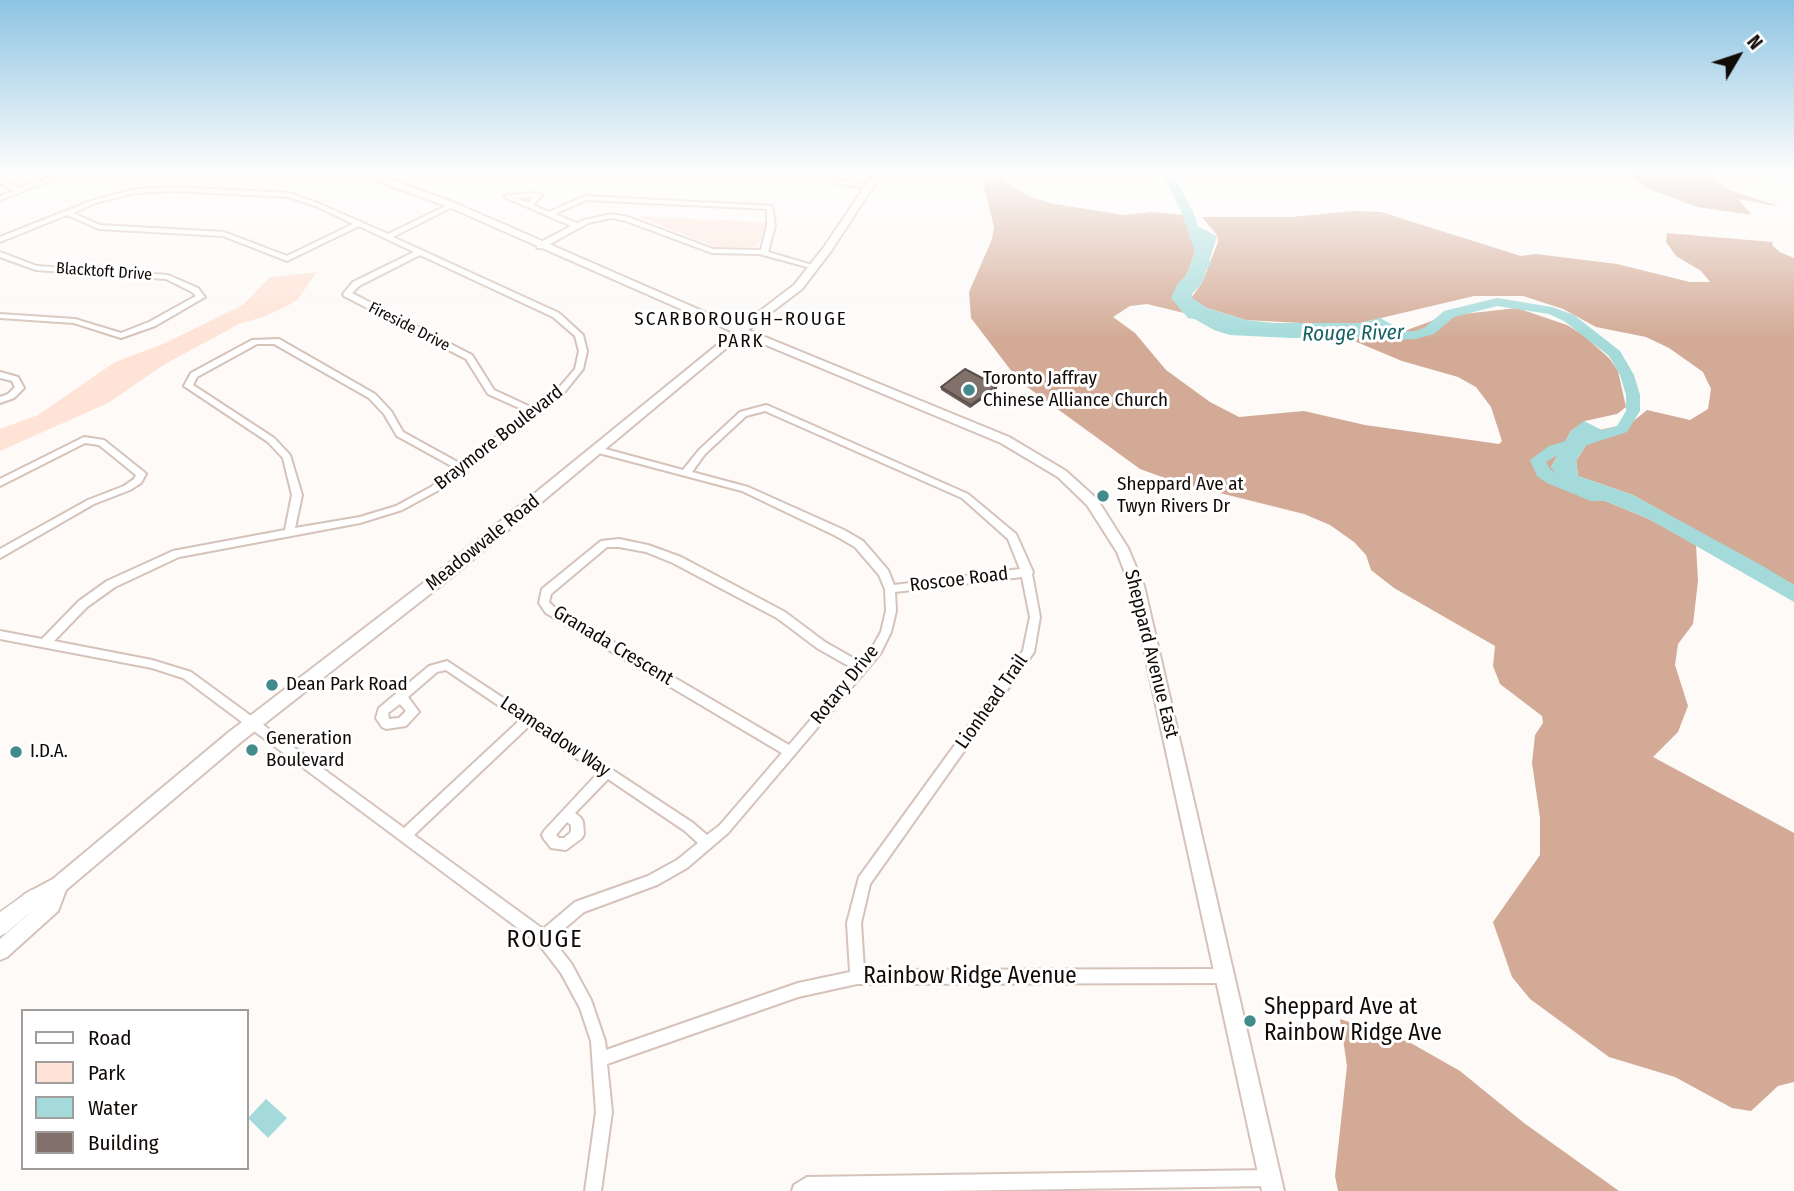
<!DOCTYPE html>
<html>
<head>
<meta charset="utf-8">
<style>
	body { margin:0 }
	#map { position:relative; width:1794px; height:1191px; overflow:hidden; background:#fdfaf8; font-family:"Fira Sans Condensed",sans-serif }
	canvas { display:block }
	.legend { position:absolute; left:21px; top:1009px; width:228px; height:161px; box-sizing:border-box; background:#fff; border:2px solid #a09d9c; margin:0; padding:9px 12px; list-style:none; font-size:21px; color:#110b08 }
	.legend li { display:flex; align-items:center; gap:14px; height:35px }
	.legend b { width:35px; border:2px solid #a09d9c }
	.north { position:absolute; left:1703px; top:21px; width:70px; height:70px; -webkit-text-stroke:5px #fff; paint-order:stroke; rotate:51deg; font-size:19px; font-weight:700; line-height:28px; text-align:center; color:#110b08 }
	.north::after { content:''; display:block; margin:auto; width:24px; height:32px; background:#110b08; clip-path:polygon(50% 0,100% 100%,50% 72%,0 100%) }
</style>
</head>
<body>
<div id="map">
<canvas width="1794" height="1191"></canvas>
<ul class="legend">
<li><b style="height:9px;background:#fff"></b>Road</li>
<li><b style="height:19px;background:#fee3d6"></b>Park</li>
<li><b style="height:19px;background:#a4dbda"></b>Water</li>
<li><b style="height:19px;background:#81716a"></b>Building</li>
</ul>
<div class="north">N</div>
</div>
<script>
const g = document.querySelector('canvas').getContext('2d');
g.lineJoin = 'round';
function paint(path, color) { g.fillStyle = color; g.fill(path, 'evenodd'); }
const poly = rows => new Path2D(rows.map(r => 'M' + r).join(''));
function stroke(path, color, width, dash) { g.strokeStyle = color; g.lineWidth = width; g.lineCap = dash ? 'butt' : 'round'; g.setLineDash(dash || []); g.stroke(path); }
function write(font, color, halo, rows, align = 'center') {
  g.font = font + ' "Fira Sans Condensed",sans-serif'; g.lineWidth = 6; g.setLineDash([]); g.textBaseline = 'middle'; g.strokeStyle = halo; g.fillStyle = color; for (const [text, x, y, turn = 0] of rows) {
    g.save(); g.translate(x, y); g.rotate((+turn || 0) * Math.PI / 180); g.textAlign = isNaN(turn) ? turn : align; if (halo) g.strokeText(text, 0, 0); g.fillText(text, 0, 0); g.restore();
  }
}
const green = poly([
	[636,216,766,222,766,228,758,246,719,248],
	[317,272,298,299,289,305,263,317,239,324,165,364,108,403,0,451,0,429,38,415,115,362,163,344,243,305,270,277]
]);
const forest = poly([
	[1626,173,1712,173,1726,189,1781,207,1738,199,1752,215,1697,207,1646,188],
	[997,178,1033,198,1055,204,1124,215,1152,212,1183,215,1200,238,1189,269,1178,289,1178,306,1184,313,1147,304,1130,306,1113,317,1135,333,1166,370,1210,402,1239,417,1304,411,1365,425,1499,444,1502,441,1491,407,1476,387,1458,377,1402,361,1347,338,1388,337,1445,316,1517,308,1567,325,1583,335,1609,358,1618,371,1626,407,1617,414,1585,421,1571,431,1551,467,1576,489,1649,519,1696,545,1698,581,1693,624,1678,644,1675,665,1688,706,1678,732,1653,757,1794,833,1794,1082,1778,1086,1751,1111,1732,1108,1675,1077,1609,1057,1530,999,1512,977,1493,922,1540,855,1540,818,1532,763,1535,735,1543,723,1542,716,1500,684,1493,666,1495,646,1394,588,1371,570,1366,555,1354,542,1330,525,1304,514,1176,482,1140,469,1019,381,971,318,969,292,992,239,994,227,983,183],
	[1354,211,1381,212,1521,256,1536,254,1617,264,1690,282,1710,282,1701,271,1676,256,1666,242,1667,233,1773,242,1772,245,1780,252,1794,258,1794,585,1633,495,1578,476,1576,461,1588,442,1600,430,1631,423,1647,410,1690,420,1708,409,1711,389,1703,372,1669,348,1646,337,1596,327,1563,309,1523,296,1474,296,1360,323,1318,324,1246,320,1207,308,1191,298,1202,283,1218,242,1217,235,1202,217,1290,217],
	[1340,1019,1409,1042,1460,1071,1524,1123,1619,1191,1338,1191,1335,1176,1347,1066]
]);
const water = poly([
	[1189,222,1217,236,1202,283,1192,294,1192,298,1207,308,1246,320,1274,323,1360,323,1380,318,1404,331,1388,337,1291,338,1230,335,1214,330,1184,313,1178,306,1178,289,1189,269,1200,238],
	[1584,421,1602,430,1588,442,1576,461,1578,476,1633,495,1761,565,1794,585,1794,602,1649,519,1576,489,1556,473,1551,467,1571,431],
	[266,1099,287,1118,268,1138,248,1118]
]);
const stream = poly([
	[1743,173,1794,179]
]);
const river = poly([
	[1162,173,1172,173,1193,211,1211,265,1188,288,1184,297,1200,315,1193,319,1188,318,1171,298,1178,283,1199,264,1181,211,1162,173],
	[1497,298,1552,307,1574,315,1620,351,1634,375,1640,395,1640,411,1627,432,1559,454,1546,462,1550,469,1559,475,1603,493,1605,497,1603,501,1591,501,1547,483,1537,476,1530,460,1549,446,1617,426,1626,411,1626,395,1620,375,1609,356,1564,321,1549,314,1497,306,1454,317,1434,334,1416,339,1368,341,1361,337,1368,333,1415,331,1424,328,1444,311,1497,298]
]);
const minor = poly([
	[62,173,70,173,0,200,0,196,14,191,0,183,0,178,19,188,62,173],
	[830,173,836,173,835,177,840,180,867,184,870,186,867,188,836,183,829,178,830,173],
	[174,187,289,193,320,204,388,234,450,204,454,204,454,206,393,237,559,313,583,335,587,351,583,369,563,394,437,491,402,510,360,523,179,557,115,587,87,607,54,641,152,660,191,672,404,828,520,720,446,670,437,672,408,697,419,712,406,726,386,729,382,727,376,718,379,708,429,666,447,661,693,823,707,835,720,825,782,753,546,613,539,603,542,589,601,541,619,539,648,545,681,557,785,612,825,642,860,662,872,648,881,632,886,611,885,589,879,575,855,547,836,536,742,491,595,452,593,450,598,447,683,470,699,450,740,412,766,405,769,406,968,494,1016,534,1033,572,1032,574,1040,617,1034,652,870,884,861,923,864,970,1225,969,1230,971,1232,976,1230,981,1225,983,857,984,798,997,607,1064,612,1112,601,1191,585,1191,596,1112,591,1041,580,1008,561,973,538,943,183,678,152,668,0,639,0,631,42,639,79,601,107,581,173,551,285,530,292,495,283,458,268,442,184,386,191,373,252,340,279,339,375,394,391,411,403,432,461,464,528,412,488,394,466,359,344,296,343,294,353,282,414,252,359,226,287,261,223,236,99,229,67,215,0,242,0,237,91,201,135,189,174,187],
	[174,191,288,197,316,206,353,224,287,256,224,232,100,225,73,213,95,203,135,193,174,191],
	[420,255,553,317,575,336,579,351,575,369,557,390,533,408,494,390,472,355,352,293,359,286,420,255],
	[257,344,274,344,369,398,384,414,397,436,455,468,431,487,396,506,360,517,295,528,302,495,290,455,274,438,193,385,197,377,257,344],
	[765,411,962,498,1008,539,1020,569,894,585,888,570,863,541,844,530,748,487,692,472,705,454,746,416,765,411],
	[607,547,619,547,646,552,673,563,777,618,817,648,854,669,789,745,554,607,549,602,551,594,607,547],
	[1022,577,1030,617,1023,651,859,877,847,923,850,972,798,983,606,1050,605,1041,591,1000,571,963,552,939,584,912,657,885,687,868,728,833,880,654,891,632,896,611,895,592,1022,577],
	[400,704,406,711,399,718,389,719,388,713,400,704],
	[529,726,598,773,544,831,542,835,544,839,551,848,566,850,582,838,584,834,583,822,581,818,575,813,608,779,685,831,698,843,677,860,648,876,575,902,543,929,414,835,529,726],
	[567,822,571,825,571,832,564,838,559,838,556,835,567,822],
	[539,193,542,195,533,205,549,212,585,196,772,206,775,226,768,252,819,267,815,269,759,254,712,253,626,221,611,218,588,223,543,248,537,248,537,244,571,226,504,197,507,195,539,193],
	[533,197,528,203,516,198,533,197],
	[586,200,767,209,767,226,761,250,713,249,628,217,611,214,584,220,577,223,555,214,586,200],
	[0,252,37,266,168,275,198,288,205,297,155,326,121,338,74,323,0,318,0,314,75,319,121,333,149,322,196,296,192,292,166,279,36,270,0,257,0,252],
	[0,372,18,377,24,388,14,398,0,403,0,397,8,394,15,387,12,381,0,378,0,372],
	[84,437,104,440,144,472,146,474,141,483,130,490,94,504,0,558,0,549,88,500,124,486,134,479,136,475,99,445,85,443,0,486,0,479,84,437],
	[1270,1170,1276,1172,1278,1178,1276,1184,1270,1186,938,1191,792,1191,794,1185,807,1177,1270,1170]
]);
const major = poly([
	[362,173,373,173,455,203,739,327,794,285,824,247,874,173,882,173,831,251,802,289,748,330,1009,437,1066,471,1097,499,1128,548,1144,586,1284,1191,1262,1191,1130,586,1117,552,1087,505,1058,477,1001,443,742,335,453,576,241,742,66,890,58,911,7,957,0,960,0,939,38,906,6,933,0,936,0,915,25,894,53,879,229,732,443,568,733,332,449,207,385,184,362,173]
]);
const highway = poly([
	[31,890,38,893,41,900,38,907,0,935,0,912,31,890]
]);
const wall = poly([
	[941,387,997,389,970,408,941,390]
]);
const shadedWall = poly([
	[997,386,997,389,970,408,971,405]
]);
const building = poly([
	[965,369,997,386,971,405,941,387,965,369]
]);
const markers = [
	[969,390,7,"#438b8b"],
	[1103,496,7,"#438b8b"],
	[272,685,7,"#438b8b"],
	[252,750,7,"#438b8b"],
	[16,752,7,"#438b8b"],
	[1250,1021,7,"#438b8b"]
];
const farStreetnames = [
	["Blacktoft Drive",104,272,4],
	["Fireside Drive",409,327,27]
];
const farQuarternames = [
	["SCARBOROUGH–ROUGE",741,320],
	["PARK",741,342]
];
const poiNames = [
	["Toronto Jaffray",983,379],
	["Chinese Alliance Church",983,401],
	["Sheppard Ave at",1117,485],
	["Twyn Rivers Dr",1117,507],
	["Dean Park Road",286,685],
	["Generation",266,739],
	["Boulevard",266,761],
	["I.D.A.",30,752]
];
const streetNames = [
	["Braymore Boulevard",499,438,-38],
	["Meadowvale Road",483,543,-39],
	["Roscoe Road",959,580,-7],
	["Granada Crescent",613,646,31],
	["Sheppard Avenue East",1151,654,76],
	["Rotary Drive",845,685,-51],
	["Lionhead Trail",992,702,-55],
	["Leameadow Way",555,737,34]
];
const waterNames = [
	["Rouge River",1353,334,-1]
];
const nearStreetnames = [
	["Rainbow Ridge Avenue",970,977]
];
const nearPoinames = [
	["Sheppard Ave at",1264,1008],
	["Rainbow Ridge Ave",1264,1034]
];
const nearNeighbourhoodnames = [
	["ROUGE",545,940]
];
paint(green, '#fee3d6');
paint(forest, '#d3aa96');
paint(water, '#a4dbda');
stroke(stream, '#a4dbda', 2);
paint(river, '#a4dbda');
stroke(minor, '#d5c3ba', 4);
stroke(major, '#d5c3ba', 4);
stroke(highway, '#d5c3ba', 3);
paint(minor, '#fff');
paint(major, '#fff');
paint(highway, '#fff');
paint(wall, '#6f615b');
paint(shadedWall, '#5a4f4a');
paint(building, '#81716a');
stroke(building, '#5a4f4a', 2);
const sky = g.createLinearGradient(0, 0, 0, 339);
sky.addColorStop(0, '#8dc4e2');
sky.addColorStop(0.51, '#fefdfc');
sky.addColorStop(1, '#fefdfc00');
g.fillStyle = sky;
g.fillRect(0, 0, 1794, 339);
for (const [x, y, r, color] of markers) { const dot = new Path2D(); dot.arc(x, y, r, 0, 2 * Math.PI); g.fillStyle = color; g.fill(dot); stroke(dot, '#fff', 2.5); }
write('16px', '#110b08', '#fff', farStreetnames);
g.letterSpacing = '2px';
write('19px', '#110b08', '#fff', farQuarternames);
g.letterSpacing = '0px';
write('19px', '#110b08', '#fff', poiNames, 'left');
write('19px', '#110b08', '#fff', streetNames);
write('italic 21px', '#176162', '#fff', waterNames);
write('23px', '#110b08', '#fff', nearStreetnames);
write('23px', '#110b08', '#fff', nearPoinames, 'left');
g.letterSpacing = '2px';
write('24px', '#110b08', '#fff', nearNeighbourhoodnames);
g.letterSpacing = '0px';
</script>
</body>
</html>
